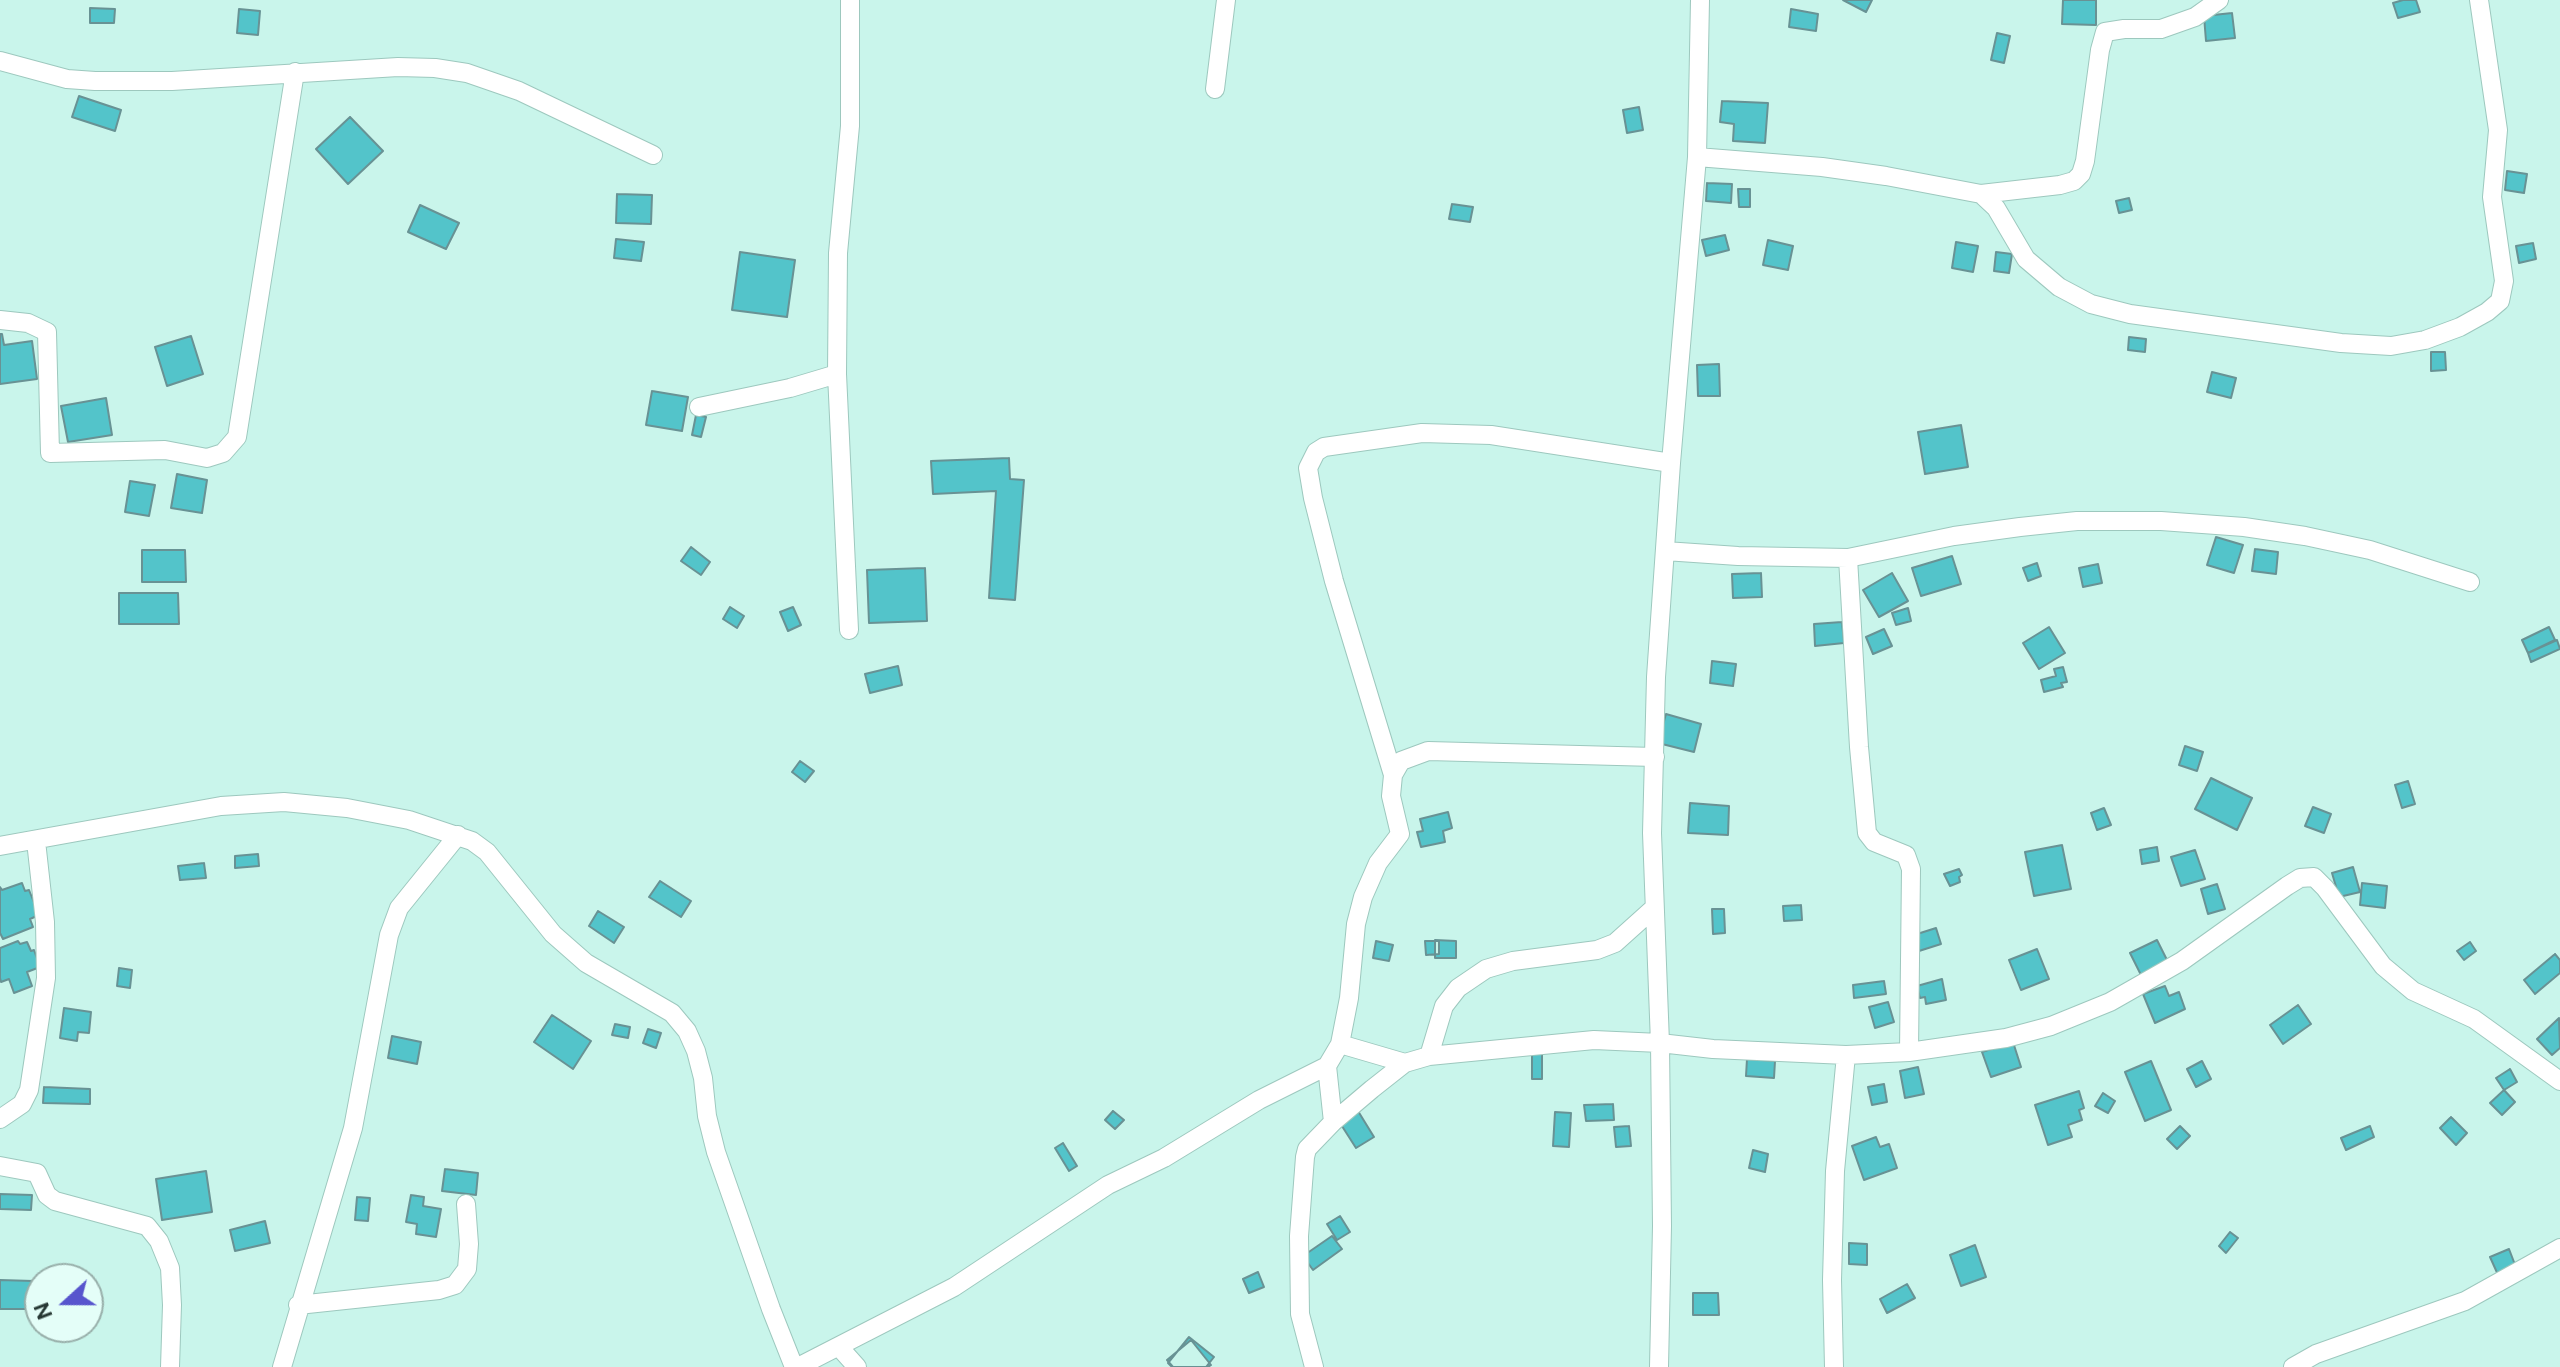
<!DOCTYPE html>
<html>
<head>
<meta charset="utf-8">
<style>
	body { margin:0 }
	#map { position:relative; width:2560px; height:1367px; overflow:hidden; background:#c9f5eb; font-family:"DM Sans",sans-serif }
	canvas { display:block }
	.north { position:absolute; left:24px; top:1263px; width:80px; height:80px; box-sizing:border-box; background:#e4fef8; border:2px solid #98afaa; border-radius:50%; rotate:249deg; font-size:22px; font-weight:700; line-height:32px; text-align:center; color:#273834 }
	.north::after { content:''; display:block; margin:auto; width:28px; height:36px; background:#5755cd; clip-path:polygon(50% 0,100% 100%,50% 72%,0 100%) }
</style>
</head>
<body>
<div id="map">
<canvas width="2560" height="1367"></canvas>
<div class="north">N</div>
</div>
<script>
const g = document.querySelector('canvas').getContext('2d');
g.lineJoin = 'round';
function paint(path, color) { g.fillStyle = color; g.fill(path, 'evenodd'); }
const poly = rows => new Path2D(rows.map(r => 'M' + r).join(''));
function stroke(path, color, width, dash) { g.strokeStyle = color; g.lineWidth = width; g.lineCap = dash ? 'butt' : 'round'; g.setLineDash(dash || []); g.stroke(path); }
const building = poly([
	[1843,0,1872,0,1866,12,1843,0],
	[2063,0,2096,0,2096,25,2062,24,2063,0],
	[2403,0,2416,0,2420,12,2398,18,2393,3,2403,0],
	[90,8,115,9,114,23,90,23,90,8],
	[239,9,260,11,258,35,237,33,239,9],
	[1791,9,1818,14,1816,31,1789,27,1791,9],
	[2232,13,2235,38,2206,41,2204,16,2232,13],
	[1997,33,2010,36,2004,63,1991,60,1997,33],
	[79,96,121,110,115,131,72,117,79,96],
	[1722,101,1768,103,1765,143,1733,141,1734,124,1720,122,1722,101],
	[1639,107,1643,130,1627,133,1623,110,1639,107],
	[350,117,383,151,348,184,316,149,350,117],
	[2507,171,2527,174,2524,193,2505,190,2507,171],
	[1707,183,1732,184,1731,203,1706,201,1707,183],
	[1738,189,1750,189,1750,207,1739,207,1738,189],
	[617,194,652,195,651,224,616,223,617,194],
	[2129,198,2132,210,2119,213,2116,201,2129,198],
	[1452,204,1473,207,1470,222,1449,219,1452,204],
	[420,205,459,223,446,249,408,232,420,205],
	[1725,235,1729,250,1706,256,1702,240,1725,235],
	[616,239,644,242,641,261,614,258,616,239],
	[1768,240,1793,246,1788,270,1763,265,1768,240],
	[1956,242,1978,246,1973,272,1952,268,1956,242],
	[2533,243,2536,259,2519,263,2516,246,2533,243],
	[740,252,795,260,787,317,732,310,740,252],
	[1996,252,2012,254,2009,273,1994,271,1996,252],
	[0,334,2,334,4,345,32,341,37,379,0,384,0,334],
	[191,336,203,374,167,386,155,347,191,336],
	[2129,337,2146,339,2145,352,2128,350,2129,337],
	[2431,352,2445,352,2446,370,2431,371,2431,352],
	[1719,364,1720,396,1698,396,1697,365,1719,364],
	[2212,372,2236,378,2231,398,2207,392,2212,372],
	[652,391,688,397,682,431,646,425,652,391],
	[106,398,112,435,68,442,61,406,106,398],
	[696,415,706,417,701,437,692,435,696,415],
	[1961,425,1968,467,1925,474,1918,432,1961,425],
	[1009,458,1010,479,1024,480,1015,600,989,598,996,491,933,494,931,461,1009,458],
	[177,474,207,480,202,513,171,508,177,474],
	[130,481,155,485,149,516,125,512,130,481],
	[2216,537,2243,545,2234,573,2207,565,2216,537],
	[691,547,710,562,701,575,681,561,691,547],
	[2255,549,2278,552,2276,574,2252,571,2255,549],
	[142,550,185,550,186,582,142,582,142,550],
	[1952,556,1961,584,1921,596,1912,568,1952,556],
	[2037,563,2041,576,2028,581,2023,568,2037,563],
	[2098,564,2102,583,2083,587,2079,568,2098,564],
	[925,568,927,621,869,623,867,570,925,568],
	[1761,573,1762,597,1733,598,1732,574,1761,573],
	[1892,573,1908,601,1879,617,1863,590,1892,573],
	[119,593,178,593,179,624,119,624,119,593],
	[730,607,744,616,737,628,723,619,730,607],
	[793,607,801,625,788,631,780,612,793,607],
	[1908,608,1911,621,1896,625,1892,613,1908,608],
	[1842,622,1844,643,1815,646,1814,624,1842,622],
	[2049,627,2065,653,2039,669,2023,643,2049,627],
	[2549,627,2555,640,2528,653,2522,640,2549,627],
	[1884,629,1892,646,1873,654,1866,637,1884,629],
	[2557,640,2560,649,2531,662,2528,653,2557,640],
	[1712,661,1736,664,1733,686,1710,683,1712,661],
	[898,666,902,685,870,693,865,674,898,666],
	[2063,667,2067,682,2061,683,2063,687,2044,692,2041,680,2056,676,2054,669,2063,667],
	[1666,714,1701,724,1694,752,1658,743,1666,714],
	[2185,746,2203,752,2197,771,2179,765,2185,746],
	[800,761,814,771,805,782,792,772,800,761],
	[2211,778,2252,798,2237,830,2195,809,2211,778],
	[2408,781,2415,804,2402,808,2395,785,2408,781],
	[1690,803,1729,806,1728,835,1688,833,1690,803],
	[2313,807,2331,814,2324,833,2305,826,2313,807],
	[2104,808,2111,825,2097,830,2091,813,2104,808],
	[1448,812,1452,828,1443,831,1445,842,1421,847,1417,832,1423,831,1420,819,1448,812],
	[2062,845,2071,889,2034,896,2025,852,2062,845],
	[2157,847,2159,861,2142,864,2140,850,2157,847],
	[2195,850,2205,879,2181,886,2171,857,2195,850],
	[258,854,259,866,235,868,235,856,258,854],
	[204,863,206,878,180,880,178,866,204,863],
	[2353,867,2360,892,2339,897,2332,873,2353,867],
	[1959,869,1962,875,1959,877,1960,882,1950,886,1944,874,1959,869],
	[660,881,691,901,681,917,649,897,660,881],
	[22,883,25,891,29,890,39,915,30,919,33,927,3,939,0,933,0,887,2,890,22,883],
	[2362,883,2387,886,2385,908,2360,905,2362,883],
	[2217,884,2225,909,2208,914,2201,889,2217,884],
	[1801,905,1802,920,1784,921,1783,906,1801,905],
	[1712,909,1724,909,1725,933,1713,934,1712,909],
	[598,911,624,927,614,943,589,926,598,911],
	[1936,928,1941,944,1919,951,1914,935,1936,928],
	[1435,940,1456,941,1456,958,1435,958,1435,940],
	[2157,940,2169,964,2142,977,2130,953,2157,940],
	[18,941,20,944,27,942,31,951,34,950,40,967,27,972,32,986,14,993,9,979,1,982,0,978,0,948,18,941],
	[1376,941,1393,945,1389,961,1373,958,1376,941],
	[1425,941,1439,941,1439,954,1426,955,1425,941],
	[2470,942,2476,951,2464,960,2457,951,2470,942],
	[2037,949,2049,979,2021,990,2009,960,2037,949],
	[2555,954,2560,960,2560,973,2535,994,2524,980,2555,954],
	[119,968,132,970,130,988,117,986,119,968],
	[1942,979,1946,1000,1926,1004,1925,997,1920,998,1917,986,1942,979],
	[1884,981,1886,994,1854,998,1853,985,1884,981],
	[2165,986,2169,996,2179,992,2185,1009,2155,1023,2143,994,2165,986],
	[1888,1002,1894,1022,1875,1028,1869,1007,1888,1002],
	[2298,1005,2311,1024,2283,1044,2270,1025,2298,1005],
	[64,1008,91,1012,89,1033,78,1032,77,1041,60,1038,64,1008],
	[552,1015,591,1041,573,1069,534,1042,552,1015],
	[2559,1018,2560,1048,2552,1055,2537,1039,2559,1018],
	[615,1024,630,1027,628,1038,612,1035,615,1024],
	[648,1029,661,1033,656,1048,643,1043,648,1029],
	[392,1036,421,1042,417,1064,388,1058,392,1036],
	[2013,1042,2021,1067,1991,1077,1982,1052,2013,1042],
	[1532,1054,1542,1054,1542,1079,1532,1079,1532,1054],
	[1747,1059,1775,1061,1774,1078,1746,1076,1747,1059],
	[2151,1061,2171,1110,2145,1121,2125,1072,2151,1061],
	[2202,1061,2211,1079,2196,1087,2187,1069,2202,1061],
	[1918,1067,1924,1094,1905,1098,1900,1071,1918,1067],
	[2510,1069,2517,1082,2504,1090,2496,1078,2510,1069],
	[1884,1084,1887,1102,1872,1105,1868,1087,1884,1084],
	[44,1087,90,1089,90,1104,43,1103,44,1087],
	[2504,1090,2515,1102,2502,1115,2490,1103,2504,1090],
	[2079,1091,2084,1108,2079,1110,2082,1120,2068,1125,2072,1137,2048,1145,2035,1105,2079,1091],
	[2103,1093,2115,1101,2108,1113,2095,1106,2103,1093],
	[1613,1104,1614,1120,1586,1121,1584,1105,1613,1104],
	[1113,1111,1124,1120,1115,1129,1105,1120,1113,1111],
	[1358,1111,1374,1137,1356,1148,1340,1123,1358,1111],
	[1555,1112,1571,1113,1569,1147,1553,1146,1555,1112],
	[2451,1117,2467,1133,2456,1145,2440,1128,2451,1117],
	[1629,1126,1631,1146,1616,1147,1614,1127,1629,1126],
	[2180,1126,2190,1136,2177,1149,2167,1139,2180,1126],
	[2370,1126,2374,1137,2346,1150,2341,1138,2370,1126],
	[1876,1137,1880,1147,1889,1144,1897,1168,1864,1180,1852,1146,1876,1137],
	[1063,1143,1077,1166,1069,1171,1055,1148,1063,1143],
	[1753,1150,1768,1154,1765,1172,1749,1168,1753,1150],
	[445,1169,478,1173,476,1195,442,1191,445,1169],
	[206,1171,212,1212,162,1220,156,1179,206,1171],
	[0,1194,32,1195,31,1210,0,1209,0,1194],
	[411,1195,424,1197,423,1206,441,1209,436,1237,416,1234,417,1224,406,1222,411,1195],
	[357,1197,370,1198,368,1221,355,1220,357,1197],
	[1340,1216,1350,1232,1337,1240,1327,1224,1340,1216],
	[265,1221,270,1243,235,1251,230,1230,265,1221],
	[2230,1232,2238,1238,2226,1253,2219,1246,2230,1232],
	[1332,1236,1342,1249,1313,1270,1303,1256,1332,1236],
	[1849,1243,1867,1244,1867,1265,1849,1264,1849,1243],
	[1975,1245,1986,1277,1961,1286,1950,1255,1975,1245],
	[2509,1249,2517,1270,2499,1277,2490,1257,2509,1249],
	[1258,1272,1264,1287,1249,1293,1243,1279,1258,1272],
	[0,1280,33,1281,32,1309,0,1309,0,1280],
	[1907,1284,1915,1298,1887,1313,1880,1299,1907,1284],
	[1693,1293,1718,1293,1719,1315,1693,1315,1693,1293],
	[1189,1337,1214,1357,1206,1367,1172,1367,1168,1363,1189,1337],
	[1191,1340,1211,1365,1208,1367,1173,1367,1167,1360,1191,1340]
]);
const street = poly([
	[0,61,67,79,95,81,172,81,398,67,435,68,467,73,519,91,653,155],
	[1215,89,1226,0],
	[1697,157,1822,167,1886,176,1981,194,1996,208,2026,259,2059,287,2091,304,2130,314,2341,343,2391,346,2425,340,2460,327,2487,312,2500,301,2504,281,2492,197,2498,130,2479,0],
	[1981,194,2060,185,2074,181,2081,174,2085,161,2100,50,2105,32,2124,29,2161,29,2195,17,2219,0],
	[0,320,28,323,47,332,50,453,165,450,207,458,223,453,237,437,295,72],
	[699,407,790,388,837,374],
	[1665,551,1738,556,1848,558,1954,536,2020,527,2077,521,2161,521,2244,527,2305,536,2370,550,2470,582],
	[1848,558,1859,747,1867,833,1874,842,1906,855,1911,869,1909,1052],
	[849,630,837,374,838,253,850,126,850,0],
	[1393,775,1334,581,1313,498,1308,468,1316,452,1324,447,1422,433,1491,435,1671,463],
	[0,846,221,806,284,802,347,808,409,820,472,841,487,852,553,934,586,963,672,1013,687,1031,696,1051,703,1078,707,1116,716,1152,771,1309,794,1367],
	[1340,1044,1405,1063],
	[1429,1056,1444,1006,1458,988,1486,969,1513,961,1597,950,1615,943,1654,908],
	[1327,1066,1333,1122],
	[0,1119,22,1104,29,1090,46,978,45,922,36,841],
	[0,1166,37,1173,47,1195,55,1201,147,1226,159,1241,170,1268,172,1305,170,1367],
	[298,1305,439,1290,455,1285,467,1269,469,1244,466,1204],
	[840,1348,857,1367],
	[282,1367,353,1128,389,935,399,908,458,835],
	[798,1367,954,1287,1108,1185,1164,1158,1259,1100,1327,1066,1340,1044,1349,998,1356,924,1363,897,1378,863,1400,834,1391,796,1393,775,1401,761,1428,751,1655,757],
	[1314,1367,1300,1314,1299,1236,1305,1157,1307,1149,1333,1122,1372,1089,1405,1063,1429,1056,1594,1040,1660,1043,1713,1049,1846,1055,1909,1052,2006,1038,2051,1026,2110,1002,2182,961,2287,886,2300,878,2314,877,2325,888,2383,966,2413,991,2474,1019,2560,1081],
	[1659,1367,1662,1226,1660,1043,1652,833,1656,677,1671,463,1697,157,1700,0],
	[1834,1367,1832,1280,1835,1171,1846,1055],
	[2293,1367,2316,1354,2465,1301,2560,1248]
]);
paint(building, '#53c4ca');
stroke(building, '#689294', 2);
stroke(street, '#9dc8be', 20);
stroke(street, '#fff', 18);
</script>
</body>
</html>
